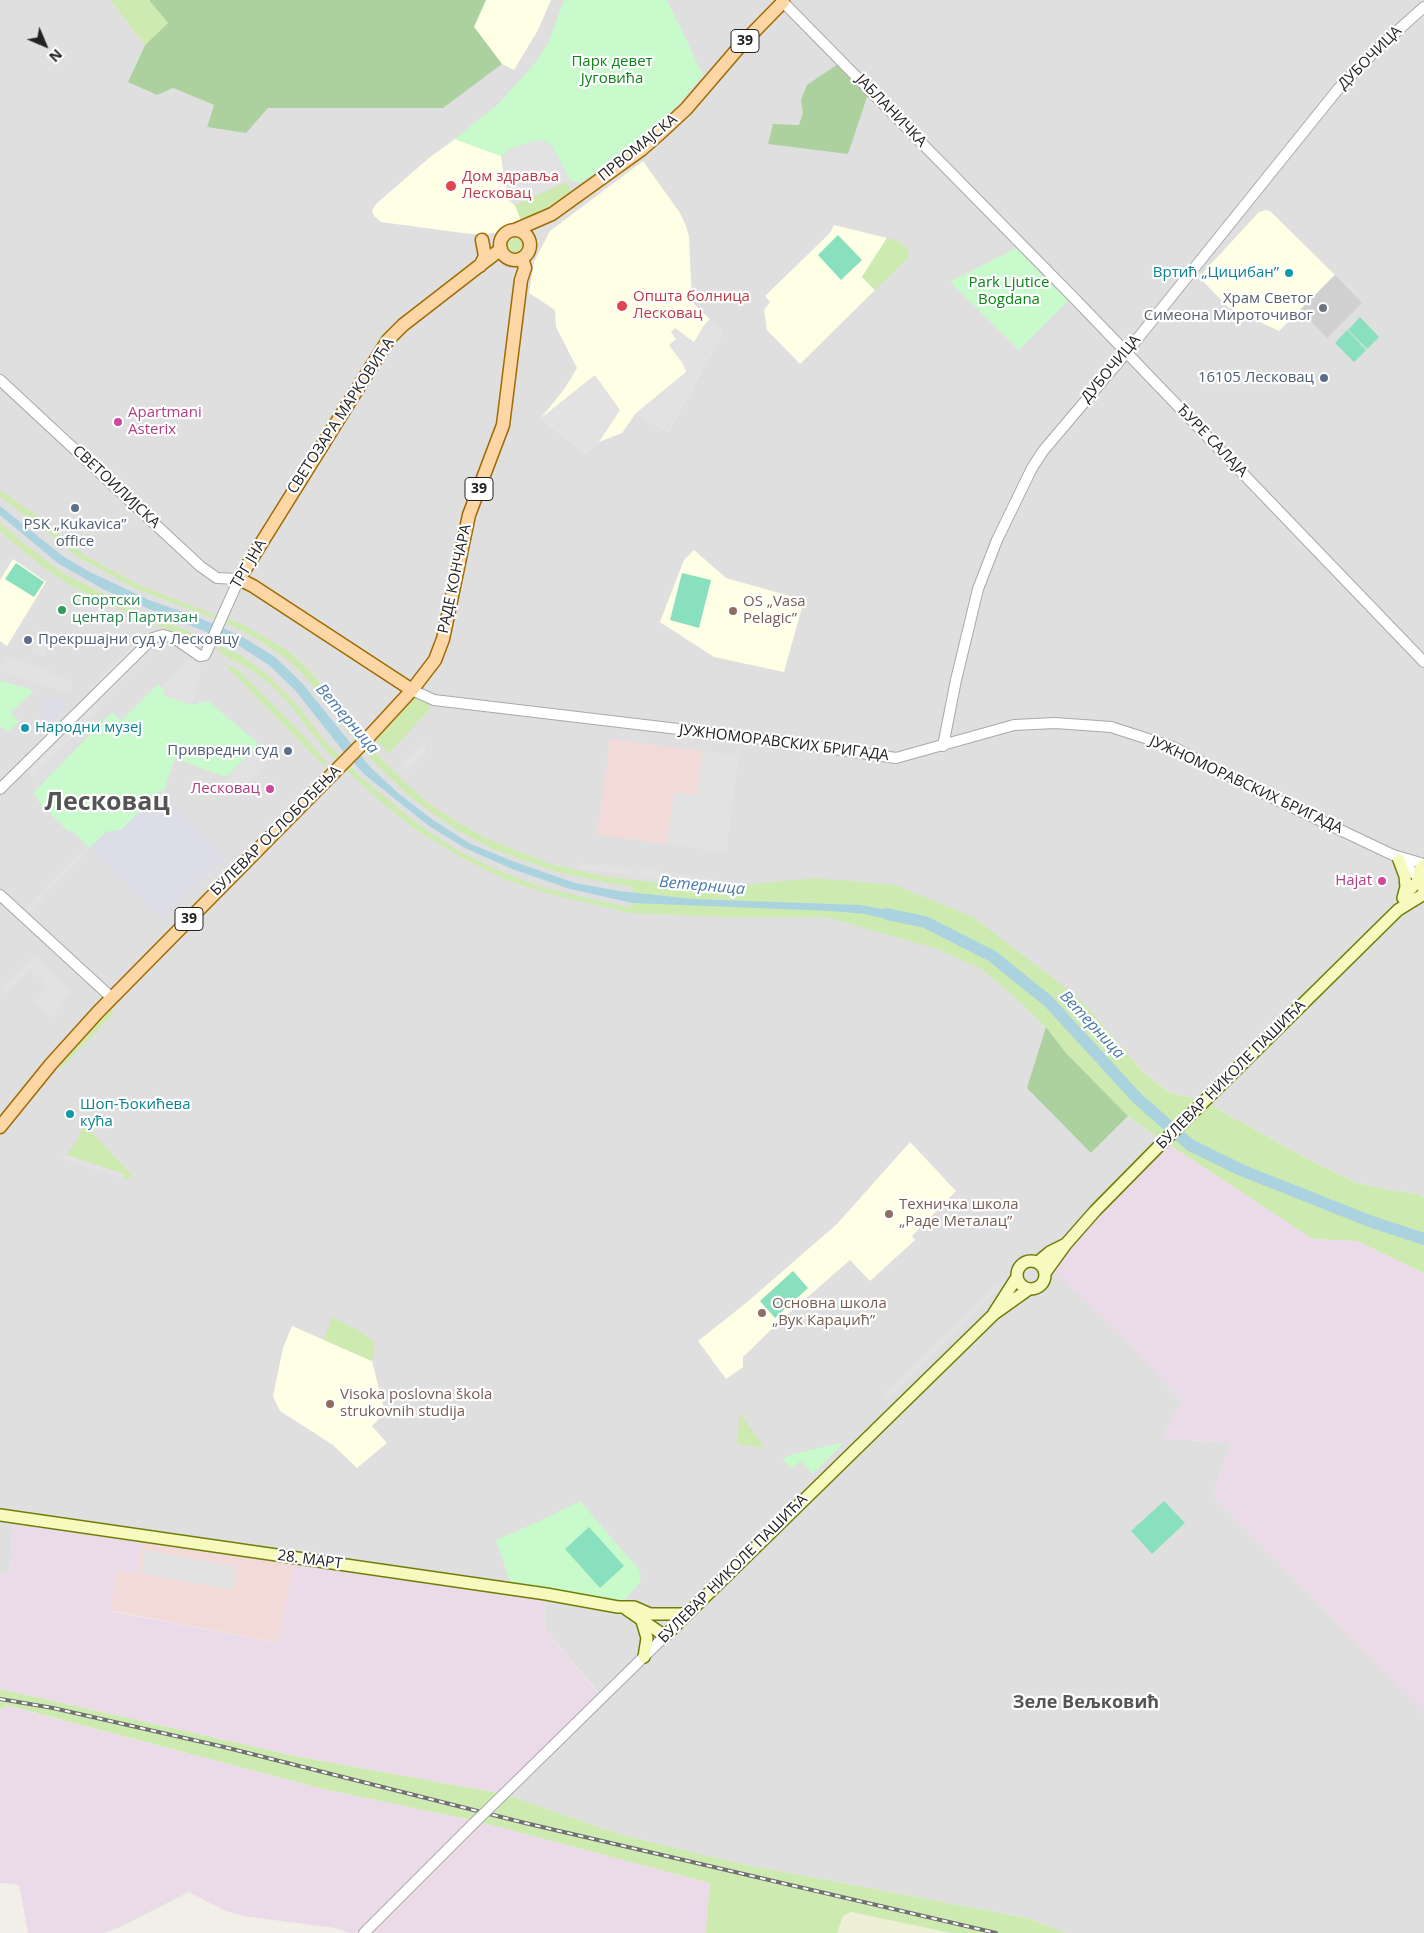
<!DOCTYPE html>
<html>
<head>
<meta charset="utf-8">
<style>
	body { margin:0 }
	#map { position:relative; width:1424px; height:1933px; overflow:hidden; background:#f2efe9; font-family:"Open Sans",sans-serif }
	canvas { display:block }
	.north { position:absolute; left:20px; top:20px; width:50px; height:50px; -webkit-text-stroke:4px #fff; paint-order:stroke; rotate:135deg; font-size:14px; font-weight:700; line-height:20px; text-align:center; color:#222 }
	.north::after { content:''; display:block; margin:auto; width:18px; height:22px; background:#222; clip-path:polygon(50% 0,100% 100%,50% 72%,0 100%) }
</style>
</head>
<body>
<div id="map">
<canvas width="1424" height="1933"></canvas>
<div class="north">N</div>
</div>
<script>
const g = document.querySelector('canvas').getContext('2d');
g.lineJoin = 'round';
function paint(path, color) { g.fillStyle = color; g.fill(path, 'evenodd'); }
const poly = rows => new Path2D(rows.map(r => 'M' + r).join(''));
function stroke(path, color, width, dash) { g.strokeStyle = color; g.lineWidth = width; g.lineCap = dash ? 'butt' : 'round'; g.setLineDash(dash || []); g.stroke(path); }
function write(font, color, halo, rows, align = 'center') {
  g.font = font + ' "Open Sans",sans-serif'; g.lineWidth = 4.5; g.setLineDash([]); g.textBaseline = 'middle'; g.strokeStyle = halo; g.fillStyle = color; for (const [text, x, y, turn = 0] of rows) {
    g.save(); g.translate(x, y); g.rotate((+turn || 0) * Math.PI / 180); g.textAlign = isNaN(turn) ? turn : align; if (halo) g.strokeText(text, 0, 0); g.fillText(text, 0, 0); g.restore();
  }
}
const residential = poly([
	[0,0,110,0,145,45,128,82,157,95,173,88,214,105,207,127,268,108,443,108,486,0,1424,0,1424,1198,1418,1194,1389,1190,1357,1183,1317,1164,1199,1099,1171,1093,1143,1072,1090,1010,1091,1153,1128,1116,1164,1141,1125,1339,1182,1400,1162,1438,1231,1443,1213,1495,1424,1713,1424,1933,1065,1933,1027,1918,737,1863,622,1835,506,1795,598,1692,546,1631,544,1617,546,1595,13,1516,10,1574,0,1574]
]);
const commercial = poly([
	[610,739,703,751,697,796,674,793,667,844,597,835],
	[144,1536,295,1558,279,1643,109,1610,117,1569,136,1573]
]);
const industrial = poly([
	[1164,1141,1313,1239,1357,1241,1424,1273,1424,1713,1213,1495,1231,1443,1162,1438,1182,1400,1125,1339,1049,1266],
	[13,1516,144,1536,136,1573,117,1570,110,1611,278,1643,295,1558,546,1594,544,1617,546,1631,602,1698,504,1794,300,1757,0,1689,0,1574,10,1574],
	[5,1705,323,1789,476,1821,710,1883,706,1933,350,1933,335,1928,243,1916,223,1910,189,1892,118,1928,103,1933,28,1933,19,1885,0,1883,0,1710]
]);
const education = poly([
	[486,0,551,0,538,30,514,70,502,64,474,27],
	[455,139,501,156,508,200,515,205,523,225,504,233,470,234,381,222,374,216,372,210,377,203,429,158],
	[643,161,680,213,686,226,689,236,692,302,723,332,668,432,636,413,622,433,599,442,586,454,541,418,565,388,577,368,556,327,555,310,529,293,534,262,550,231],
	[1266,210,1270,211,1335,275,1279,331,1228,307,1199,277,1259,212],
	[834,225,887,238,862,277,875,290,800,364,767,330,764,310,770,302,765,296,830,233],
	[694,550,726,578,804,600,784,672,714,657,660,622,684,560],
	[13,559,46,582,7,646,0,641,0,580],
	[910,1142,956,1191,912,1236,915,1240,870,1281,850,1260,779,1322,743,1357,743,1367,726,1379,698,1341,746,1303,837,1224],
	[292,1326,372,1361,385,1413,372,1426,387,1443,357,1468,333,1445,280,1411,273,1396,283,1348]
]);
const religious = poly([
	[1335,275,1362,303,1327,338,1300,310]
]);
const farmland = poly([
	[851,1911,951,1933,837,1933,843,1916]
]);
const grass = poly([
	[110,0,149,0,168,23,145,45],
	[566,182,571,191,546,212,523,225,515,205],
	'505 245a10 10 0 1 1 20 0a10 10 0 1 1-20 0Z',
	[887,238,897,240,909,251,908,258,875,290,862,277],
	[0,490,39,517,84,555,141,586,221,617,240,623,287,650,308,669,331,696,349,721,350,728,411,788,428,803,456,821,485,838,553,865,607,877,705,888,816,878,895,885,973,917,1075,995,1090,1010,1143,1072,1170,1093,1199,1099,1317,1164,1357,1183,1389,1190,1418,1194,1424,1198,1424,1273,1357,1241,1313,1239,1159,1138,1128,1116,1065,1052,1046,1027,1011,994,981,969,937,949,826,917,723,917,630,913,545,893,504,879,462,858,416,830,376,798,327,752,289,704,271,685,253,671,218,652,221,646,240,655,267,674,299,707,322,738,362,778,419,825,460,852,505,873,544,888,631,908,633,887,608,883,554,871,493,849,459,831,429,811,406,793,374,762,344,727,314,687,301,672,283,656,252,636,228,624,139,590,81,559,33,521,0,497],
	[0,523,22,542,64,574,138,611,203,637,200,642,134,616,71,586,39,564,10,540,0,531],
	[223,663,238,670,306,738,327,763,324,766],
	[415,697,430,704,429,710,389,753,375,739],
	[108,1007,114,1013,60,1069,55,1064],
	[84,1124,131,1174,131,1177,125,1179,122,1178,124,1174,66,1155,77,1140],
	[332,1317,363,1333,375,1343,372,1361,324,1340],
	[740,1413,760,1441,764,1448,737,1444],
	[0,1689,300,1757,504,1794,622,1835,737,1863,1027,1918,1065,1933,951,1933,851,1912,843,1916,837,1933,706,1933,710,1883,476,1821,323,1789,6,1705,0,1710]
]);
const forest = poly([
	[149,0,486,0,474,27,502,64,443,108,268,108,246,133,207,127,214,105,173,88,157,95,128,82,145,45,168,23],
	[838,64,868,94,848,154,768,144,773,124,799,125,803,113,801,100,807,85],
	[1046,1027,1065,1052,1128,1116,1091,1153,1027,1088]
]);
const park = poly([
	[564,0,667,0,703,75,680,103,629,148,582,182,577,183,570,180,552,146,515,147,501,156,455,139,498,104,536,62,548,43],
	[1016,248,1068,301,1019,350,950,282],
	[0,681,34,690,11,713,19,722,9,732,0,726],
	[158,684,165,690,163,695,192,705,208,701,259,744,227,776,222,776,175,758,163,794,160,791,121,830,106,832,90,848,71,830,69,832,38,801,39,799,33,793,112,712,121,721],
	[840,1443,843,1443,813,1474,800,1461,793,1469,782,1459,790,1455],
	[580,1501,639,1570,641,1578,638,1585,618,1607,513,1590,496,1540,542,1520]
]);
const pitch = poly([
	[838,235,862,260,841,280,818,255],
	[1360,317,1379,337,1367,349,1348,330],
	[1347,330,1366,350,1354,362,1335,343],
	[16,563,44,582,34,597,5,579],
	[682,573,711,580,699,628,670,620],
	[793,1271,808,1288,775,1318,760,1301],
	[1164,1501,1185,1523,1152,1554,1131,1531],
	[589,1527,624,1566,600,1588,565,1549]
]);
const parking = poly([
	[541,140,547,142,552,146,570,180,515,205,508,200,501,156,516,147,533,141],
	[710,319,723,332,668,432,636,413,686,372,683,364,669,345,676,339,671,332,675,328,694,342,704,325],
	[595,375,620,410,599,442,586,454,541,418],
	[41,630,53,634,44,656,32,652,38,633,40,634],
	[141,638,144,641,92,692,89,689],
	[153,642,157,646,102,701,97,696],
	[7,658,50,670,49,674,73,680,68,692,0,672,0,663,5,664],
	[190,658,201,668,192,705,163,695,165,690,161,687],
	[95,701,101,708,33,778,25,771],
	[425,740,425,753,407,772,401,765],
	[262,743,275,755,230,799,218,787],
	[703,751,739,756,726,852,667,844,675,793,697,795],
	[87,845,90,848,30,912,27,908],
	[578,863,633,868,632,875,578,869],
	[639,868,716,879,715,886,638,877],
	[34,956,71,991,51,1018,34,1002,48,987,30,970,7,994,1,988],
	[66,1155,124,1174,122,1178,61,1159],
	[997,1283,1001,1287,886,1400,882,1396],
	[145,1550,237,1567,233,1590,141,1573]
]);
const plaza = poly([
	[42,698,60,700,65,703,64,709,46,728,43,724],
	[160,791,225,857,162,919,90,848,106,832,121,830]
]);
const water = poly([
	[0,506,64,557,88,571,149,600,200,618,241,636,275,657,302,683,370,767,399,794,433,820,469,843,512,861,575,883,619,891,693,899,860,905,905,913,903,923,865,914,831,911,632,903,570,889,512,869,465,848,429,826,365,775,343,751,295,690,269,665,236,644,127,600,103,589,59,564,0,515]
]);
const river = poly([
	[887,914,925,922,992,956,1048,1001,1137,1098,1190,1145,1241,1170,1372,1222,1424,1239]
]);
const tertiary = poly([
	[783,2,1075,299,1424,662],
	[0,380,200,566,217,578,239,579,205,655,200,656,174,638,163,635,153,638,0,789],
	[412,690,434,700,771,740,896,758,1014,725,1055,723,1111,727,1173,747,1256,790,1393,855,1424,864],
	[943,746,956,680,978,589,997,540,1032,468,1043,451,1126,353,1339,88,1377,49,1424,7],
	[1398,859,1418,877],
	[0,895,112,998],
	[511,1787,665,1636],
	[364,1933,473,1824]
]);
const secondary = poly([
	[1399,860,1405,876,1406,887,1403,898],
	[1423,888,1418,877,1420,870,1424,865],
	[1404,896,1418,881],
	'1017 1275a14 14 0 1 1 28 0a14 14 0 1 1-28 0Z',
	[1038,1262,1050,1252,1066,1244],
	[1045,1273,1066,1244,1095,1211,1164,1141,1398,910,1424,894],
	[994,1313,1017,1277],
	[0,1515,546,1594,618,1607,634,1607,650,1614,687,1614],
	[626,1609,665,1636],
	[642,1621,647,1638,644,1657],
	[665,1636,994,1314,1029,1289]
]);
const primary = poly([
	[515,230,552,214,641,150,658,135,686,109,741,45,783,2,782,0],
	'500 245a15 15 0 1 1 30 0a15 15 0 1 1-30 0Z',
	[480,266,485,256,482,240],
	[412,690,253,586,239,579,388,340,403,325,501,249],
	[0,1127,51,1064,98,1012,364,742,412,690,435,660,443,639,469,515,503,425,521,280,525,268,522,258]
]);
const rail = poly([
	[0,1699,53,1708,224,1747,525,1823,996,1933]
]);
const tertiaryBridge = poly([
	[473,1824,511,1787]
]);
const markers = [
	[451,186,6,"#e0444e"],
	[1289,273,5,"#0f9aa8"],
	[622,306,6,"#e0444e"],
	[1323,308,5,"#6b7280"],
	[1324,378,5,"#5c6f8a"],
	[118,422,5,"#d1479c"],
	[75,508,5,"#5c6f8a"],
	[62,610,5,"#2e9e5b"],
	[733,611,5,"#8d6e63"],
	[28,640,5,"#5c6f8a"],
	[25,728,5,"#0f9aa8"],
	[288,751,5,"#5c6f8a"],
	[270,789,5,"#d1479c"],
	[1382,881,5,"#d1479c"],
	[70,1114,5,"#0f9aa8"],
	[889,1214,5,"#8d6e63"],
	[762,1313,5,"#8d6e63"],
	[330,1404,5,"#8d6e63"]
];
const shields = [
	[745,41,28],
	[479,489,28],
	[189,919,28]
];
const shieldNames = [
	["39",745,41],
	["39",479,489],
	["39",189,919]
];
const streetNames = [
	["ДУБОЧИЦА",1370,58,-45],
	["ЈАБЛАНИЧКА",891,111,46],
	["ПРВОМАЈСКА",638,148,-39],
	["ДУБОЧИЦА",1111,369,-50],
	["СВЕТОЗАРА МАРКОВИЋА",341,416,-57],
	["ЂУРЕ САЛАЈА",1212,441,46],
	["СВЕТОИЛИЈСКА",116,487,43],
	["ТРГ ЈНА",249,564,-59],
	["РАДЕ КОНЧАРА",455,579,-78],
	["ЈУЖНОМОРАВСКИХ БРИГАДА",784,743,7],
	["ЈУЖНОМОРАВСКИХ БРИГАДА",1246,785,25],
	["БУЛЕВАР ОСЛОБОЂЕЊА",276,831,-45],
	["БУЛЕВАР НИКОЛЕ ПАШИЋА",1231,1075,-45],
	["28. МАРТ",310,1560,8],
	["БУЛЕВАР НИКОЛЕ ПАШИЋА",733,1569,-45]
];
const parkNames = [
	["Парк девет",612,62],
	["Југовића",612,79],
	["Park Ljutice",1009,283],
	["Bogdana",1009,300]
];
const healthNames = [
	["Дом здравља",462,177],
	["Лесковац",462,194],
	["Општа болница",633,297],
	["Лесковац",633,314]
];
const cultureNames = [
	["Вртић „Цицибан”",1279,273,"right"],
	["Народни музеј",35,728],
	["Шоп-Ђокићева",80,1105],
	["кућа",80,1122]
];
const worshipNames = [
	["Храм Светог",1313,299],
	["Симеона Мироточивог",1313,316]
];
const serviceNames = [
	["16105 Лесковац",1314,378],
	["PSK „Kukavica”",75,525,"center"],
	["office",75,542,"center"],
	["Прекршајни суд у Лесковцу",38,640,"left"],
	["Привредни суд",278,751]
];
const hotelNames = [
	["Apartmani",128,413,"left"],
	["Asterix",128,430,"left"],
	["Лесковац",260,789],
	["Hajat",1372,881]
];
const leisureNames = [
	["Спортски",72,601],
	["центар Партизан",72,618]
];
const educationNames = [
	["OS „Vasa",743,602],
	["Pelagic”",743,619],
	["Техничка школа",899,1205],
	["„Раде Металац”",899,1222],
	["Основна школа",772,1304],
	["„Вук Караџић”",772,1321],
	["Visoka poslovna škola",340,1395],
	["strukovnih studija",340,1412]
];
const waterNames = [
	["Ветерница",347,719,49],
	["Ветерница",702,886,5],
	["Ветерница",1092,1025,47]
];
const quarterNames = [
	["Зеле Вељковић",1086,1703]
];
const townNames = [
	["Лесковац",107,803]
];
paint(residential, '#e0dfdf');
paint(commercial, '#f2dad9');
paint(industrial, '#ebdbe8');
paint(education, '#ffffe5');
paint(religious, '#d0d0d0');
paint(farmland, '#eef0d5');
paint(grass, '#cdebb0');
paint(forest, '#add19e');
paint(park, '#c8facc');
paint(pitch, '#88e0be');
paint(parking, '#e2e2e2');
paint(plaza, '#dddde8');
paint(water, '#aad3df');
stroke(river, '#aad3df', 12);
stroke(tertiary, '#a9a9a9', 12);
stroke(secondary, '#707d05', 14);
stroke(primary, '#a06b00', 15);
stroke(tertiary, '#fff', 10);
stroke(secondary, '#f7fabf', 11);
stroke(primary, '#fcd6a4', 12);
stroke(rail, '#707070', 4);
stroke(rail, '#fff', 2, [5.5]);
stroke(tertiaryBridge, '#a9a9a9', 12, []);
stroke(tertiaryBridge, '#fff', 10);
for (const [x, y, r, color] of markers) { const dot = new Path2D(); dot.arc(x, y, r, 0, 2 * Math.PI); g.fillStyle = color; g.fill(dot); stroke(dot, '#fff', 2); }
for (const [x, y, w] of shields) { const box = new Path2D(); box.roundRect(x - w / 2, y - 11.5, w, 23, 4); g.fillStyle = '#fff'; g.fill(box); stroke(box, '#222', 1); }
write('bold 14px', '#222', null, shieldNames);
write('15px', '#222', '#fff', streetNames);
write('15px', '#0c8416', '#fff', parkNames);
write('15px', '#be3a42', '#fff', healthNames, 'left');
write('15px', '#0d838f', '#fff', cultureNames, 'left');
write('15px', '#5b616d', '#fff', worshipNames, 'right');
write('15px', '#4e5e75', '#fff', serviceNames, 'right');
write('15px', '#b23c85', '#fff', hotelNames, 'right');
write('15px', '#27864d', '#fff', leisureNames, 'left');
write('15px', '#785e54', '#fff', educationNames, 'left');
write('italic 16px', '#4a7aab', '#fff', waterNames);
write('bold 18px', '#555', '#fff', quarterNames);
write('bold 25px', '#555', '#fff', townNames);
</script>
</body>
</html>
